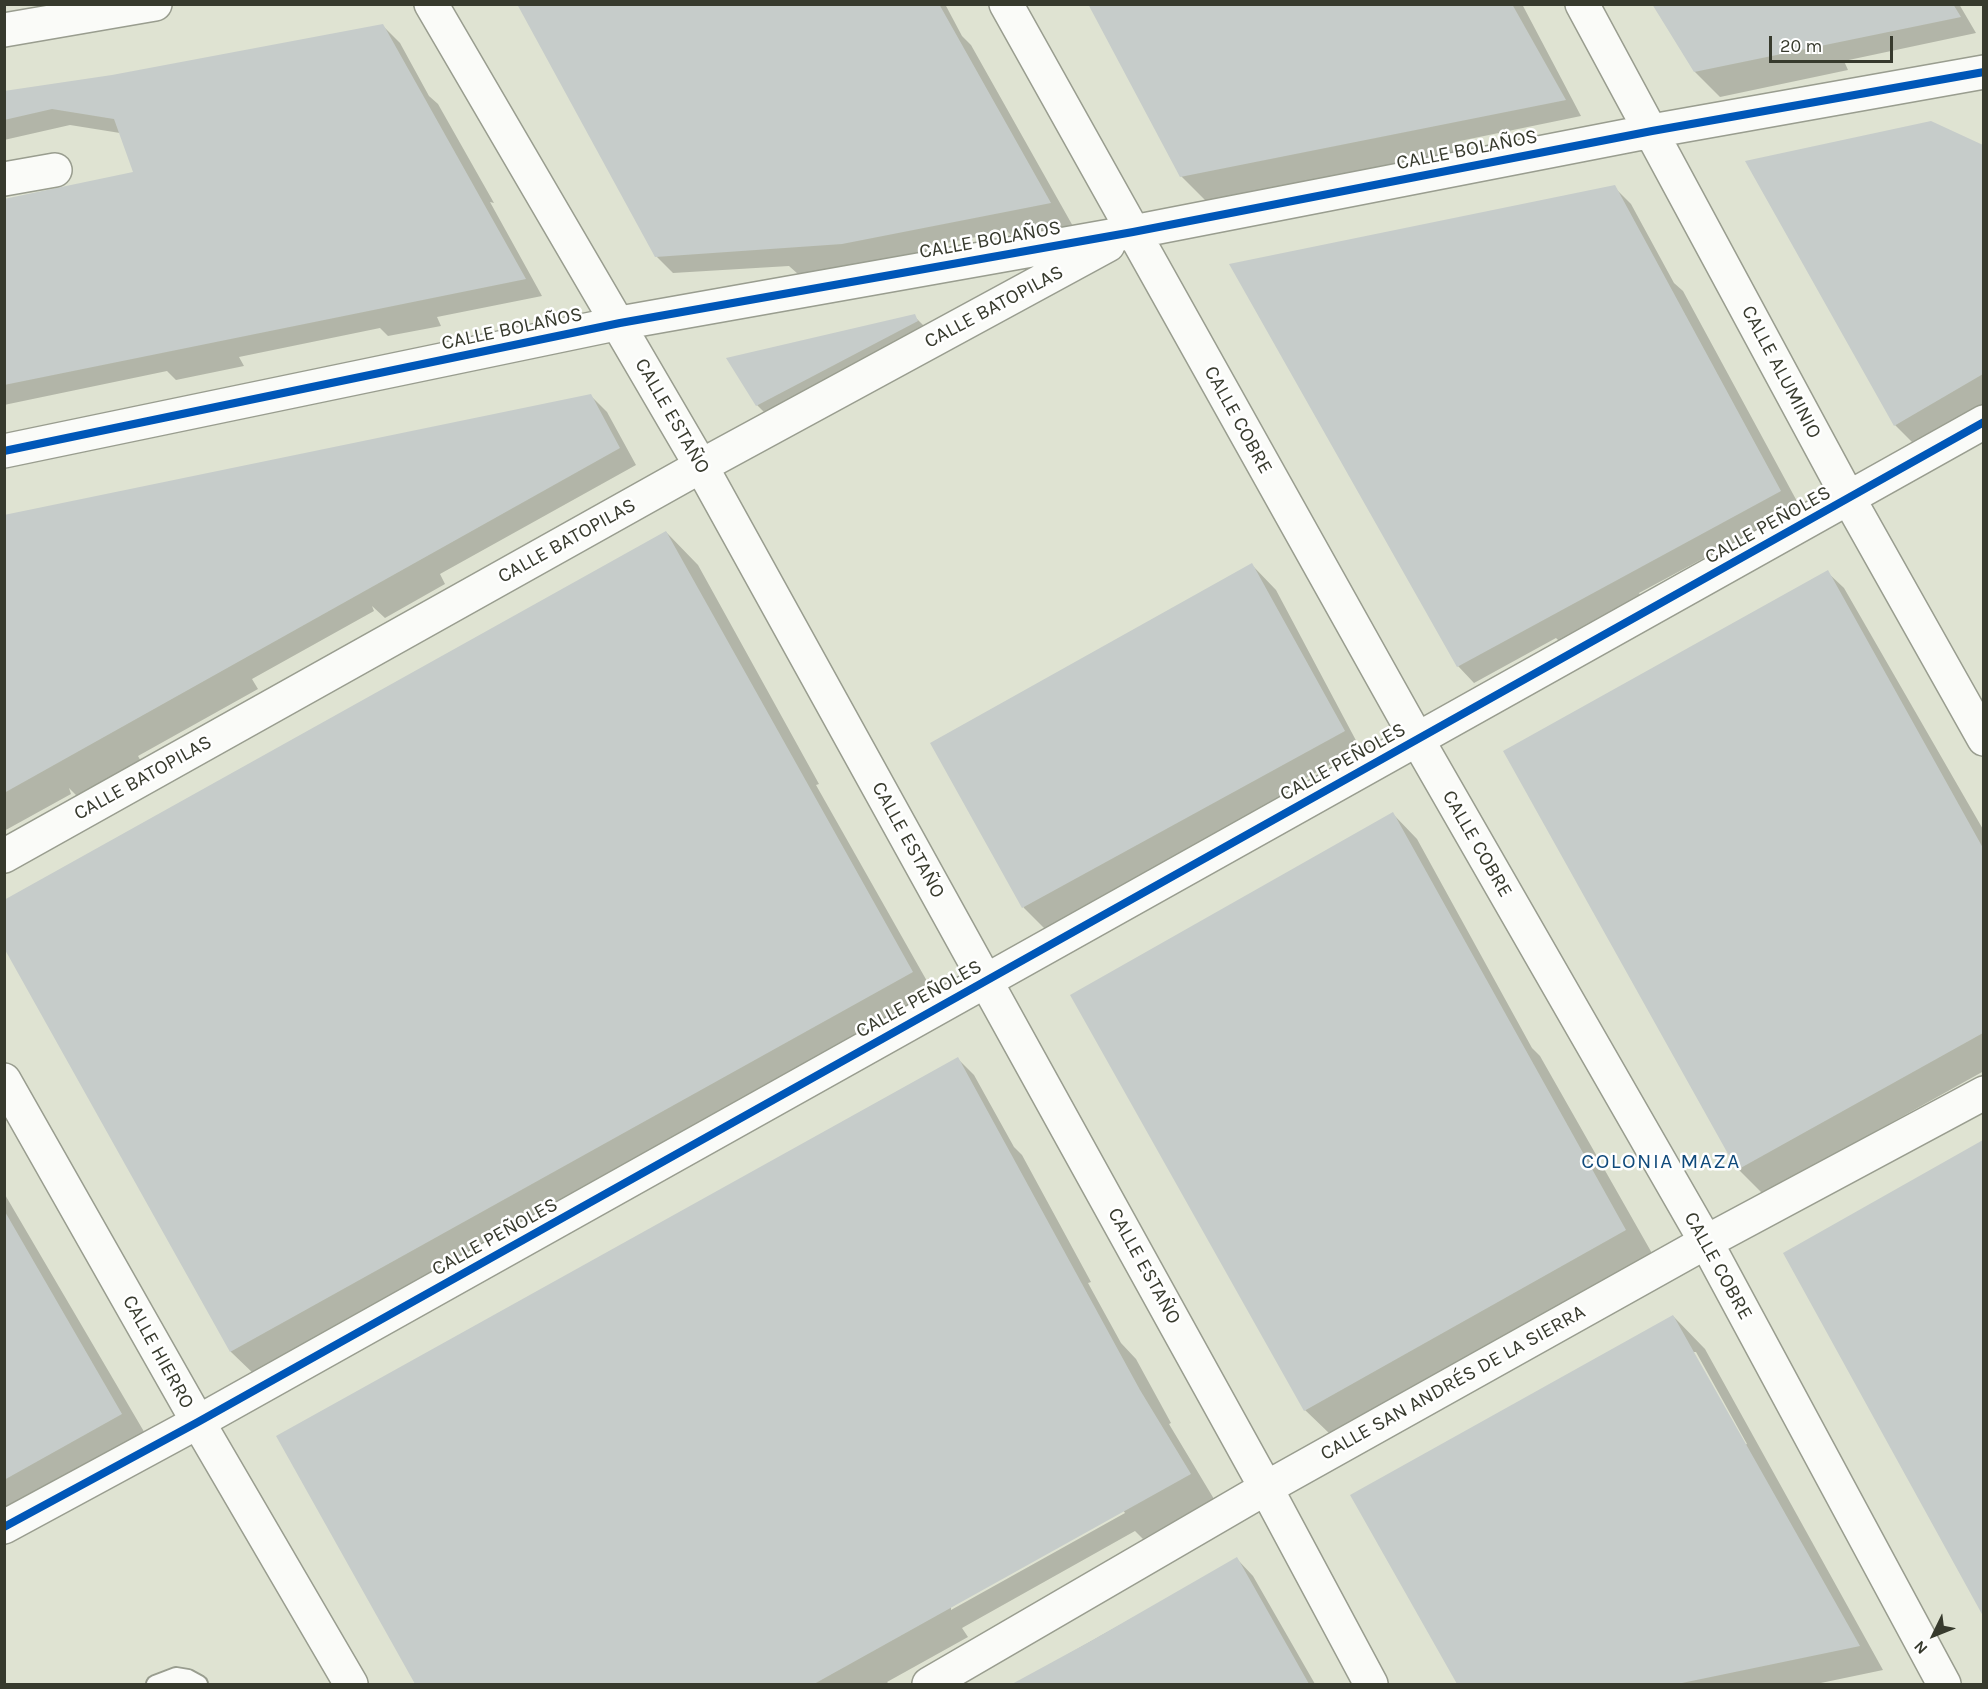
<!DOCTYPE html>
<html>
<head>
<meta charset="utf-8">
<style>
	body { margin:0 }
	#map { position:relative; width:1988px; height:1689px; overflow:hidden; background:#dfe3d2; font-family:Karla,sans-serif }
	canvas { display:block }
	.frame { position:absolute; inset:0; border:6px solid #373a2d; pointer-events:none }
	.north { position:absolute; left:1904px; top:1605px; width:60px; height:60px; -webkit-text-stroke:4px #fff; paint-order:stroke; rotate:227deg; font-size:16px; font-weight:700; line-height:24px; text-align:center; color:#373a2d }
	.north::after { content:''; display:block; margin:auto; width:21px; height:27px; background:#373a2d; clip-path:polygon(50% 0,100% 100%,50% 72%,0 100%) }
	.scale { position:absolute; left:1769px; top:36px; width:124px; height:27px; box-sizing:border-box; border:3px solid #373a2d; border-top:0; padding-left:8px; font-size:18px; line-height:21px; white-space:nowrap; color:#373a2d; -webkit-text-stroke:4px #fff; paint-order:stroke }
</style>
</head>
<body>
<div id="map">
<canvas width="1988" height="1689"></canvas>
<div class="frame"></div>
<div class="north">N</div>
<div class="scale">20 m</div>
</div>
<script>
const g = document.querySelector('canvas').getContext('2d');
g.lineJoin = 'round';
function paint(path, color) { g.fillStyle = color; g.fill(path, 'evenodd'); }
const poly = rows => new Path2D(rows.map(r => 'M' + r).join(''));
function stroke(path, color, width, dash) { g.strokeStyle = color; g.lineWidth = width; g.lineCap = dash ? 'butt' : 'round'; g.setLineDash(dash || []); g.stroke(path); }
function write(font, color, halo, rows, align = 'center') {
  g.font = font + ' Karla,sans-serif'; g.lineWidth = 5; g.setLineDash([]); g.textBaseline = 'middle'; g.strokeStyle = halo; g.fillStyle = color; for (const [text, x, y, turn = 0] of rows) {
    g.save(); g.translate(x, y); g.rotate((+turn || 0) * Math.PI / 180); g.textAlign = isNaN(turn) ? turn : align; if (halo) g.strokeText(text, 0, 0); g.fillText(text, 0, 0); g.restore();
  }
}
const shadow = poly([
	[519,4,945,4,962,36,971,45,1074,228,1015,239,1007,231,946,243,951,252,867,268,798,274,789,266,673,273,656,256],
	[1090,4,1522,4,1581,116,1455,142,1460,151,1206,201,1181,176],
	[1653,4,1959,4,1976,33,1844,61,1848,70,1720,97,1695,72],
	[383,26,400,43,429,96,438,104,494,203,490,202,542,296,437,317,441,326,388,336,380,328,239,357,244,366,176,380,167,371,4,405,4,201,135,174,120,133,70,125,4,140,4,92,113,76],
	[1931,122,1984,147,1984,424,1927,457,1895,425],
	[1614,187,1631,204,1674,283,1683,291,1805,516,1727,558,1719,550,1639,593,1644,603,1564,646,1556,638,1474,683,1458,666],
	[914,316,931,333,774,422,757,405,728,359],
	[590,395,607,412,636,465,440,574,445,584,385,618,372,606,374,611,252,679,258,689,138,756,143,765,81,800,69,788,71,794,4,831,4,517],
	[666,532,698,565,819,784,816,785,936,997,256,1376,231,1352,4,945],
	[1252,565,1276,590,1360,748,1283,791,1289,801,1048,932,1024,908,932,744],
	[1827,572,1844,588,1984,831,1984,1071,1763,1194,1738,1169],
	[1393,814,1417,839,1532,1048,1540,1056,1657,1262,1330,1434,1305,1410],
	[958,1059,974,1075,1014,1147,1022,1155,1091,1282,1088,1283,1121,1343,1136,1359,1171,1423,1169,1424,1214,1499,1143,1539,1135,1531,962,1628,968,1637,887,1682,889,1684,417,1684,278,1436],
	[1123,1510,1125,1513,951,1610,951,1607],
	[1984,1142,1984,1613,1785,1254],
	[4,1193,153,1447,4,1530],
	[1673,1316,1705,1349,1883,1670,1816,1684,1459,1684,1401,1581],
	[1693,1352,1696,1352,1747,1444,1745,1445],
	[1237,1559,1253,1576,1315,1684,1015,1684]
]);
const building = poly([
	[517,4,939,4,1051,203,842,244,655,257],
	[1088,4,1512,4,1566,100,1180,177],
	[1652,4,1953,4,1961,17,1694,72],
	[383,24,526,279,4,385,4,199,133,172,114,119,52,109,4,120,4,91,112,75],
	[1931,121,1983,145,1983,374,1894,426,1745,161],
	[1615,185,1781,491,1457,667,1229,264],
	[915,314,918,321,756,406,726,358],
	[591,394,620,448,4,793,4,515],
	[666,531,913,972,230,1352,4,948,4,900],
	[1252,563,1345,731,1022,908,930,743],
	[1828,570,1983,848,1983,1033,1737,1170,1503,751],
	[1393,812,1626,1230,1304,1411,1070,995],
	[958,1057,1140,1390,1191,1474,814,1684,415,1684,276,1436],
	[1983,1140,1983,1616,1783,1253],
	[4,1210,122,1414,4,1480],
	[1673,1315,1860,1646,1677,1684,1457,1684,1350,1495],
	[1237,1557,1309,1684,1012,1684,1091,1641]
]);
const lane = poly([
	[155,1684,176,1676,188,1678,199,1684]
]);
const street = poly([
	[431,4,701,466,1266,1488,1371,1684],
	[1006,4,1417,739,1706,1242,1944,1684],
	[1582,4,1849,499,1984,739],
	[4,179,55,170],
	[4,451,620,323,1133,232,1652,131,1984,72],
	[4,856,701,466,1108,245],
	[4,1527,198,1422,1984,422],
	[929,1684,1266,1488,1706,1242,1984,1093]
]);
const secondary = poly([
	[4,30,155,4],
	[4,1080,198,1422,351,1684]
]);
const cycleway = poly([
	[4,451,620,323,1133,232,1652,131,1984,72],
	[4,1527,198,1422,1984,422]
]);
const streetNames = [
	["CALLE BOLAÑOS",1467,150,-11],
	["CALLE BOLAÑOS",990,240,-10],
	["CALLE BATOPILAS",994,307,-28],
	["CALLE BOLAÑOS",512,329,-12],
	["CALLE ALUMINIO",1781,372,62],
	["CALLE ESTAÑO",672,416,60],
	["CALLE COBRE",1238,420,61],
	["CALLE PEÑOLES",1768,525,-29],
	["CALLE BATOPILAS",567,541,-29],
	["CALLE PEÑOLES",1343,762,-29],
	["CALLE BATOPILAS",143,778,-29],
	["CALLE ESTAÑO",908,840,61],
	["CALLE COBRE",1477,844,60],
	["CALLE PEÑOLES",919,999,-29],
	["CALLE PEÑOLES",495,1237,-29],
	["CALLE ESTAÑO",1144,1266,61],
	["CALLE COBRE",1718,1266,61],
	["CALLE HIERRO",158,1352,61],
	["CALLE SAN ANDRÉS DE LA SIERRA",1453,1383,-29]
];
const neighbourhoodNames = [
	["COLONIA MAZA",1661,1162]
];
paint(shadow, '#0003');
paint(building, '#c6ccca');
stroke(lane, '#999d8f', 20);
stroke(street, '#999d8f', 36);
stroke(secondary, '#999d8f', 36);
stroke(lane, '#fafbf8', 16);
stroke(street, '#fafbf8', 33);
stroke(secondary, '#fafbf8', 33);
stroke(cycleway, '#0057b8', 8);
write('20px', '#373a2d', '#fff', streetNames);
g.letterSpacing = '1.5px';
write('21px', '#104a7b', '#fff', neighbourhoodNames);
g.letterSpacing = '0px';
</script>
</body>
</html>
